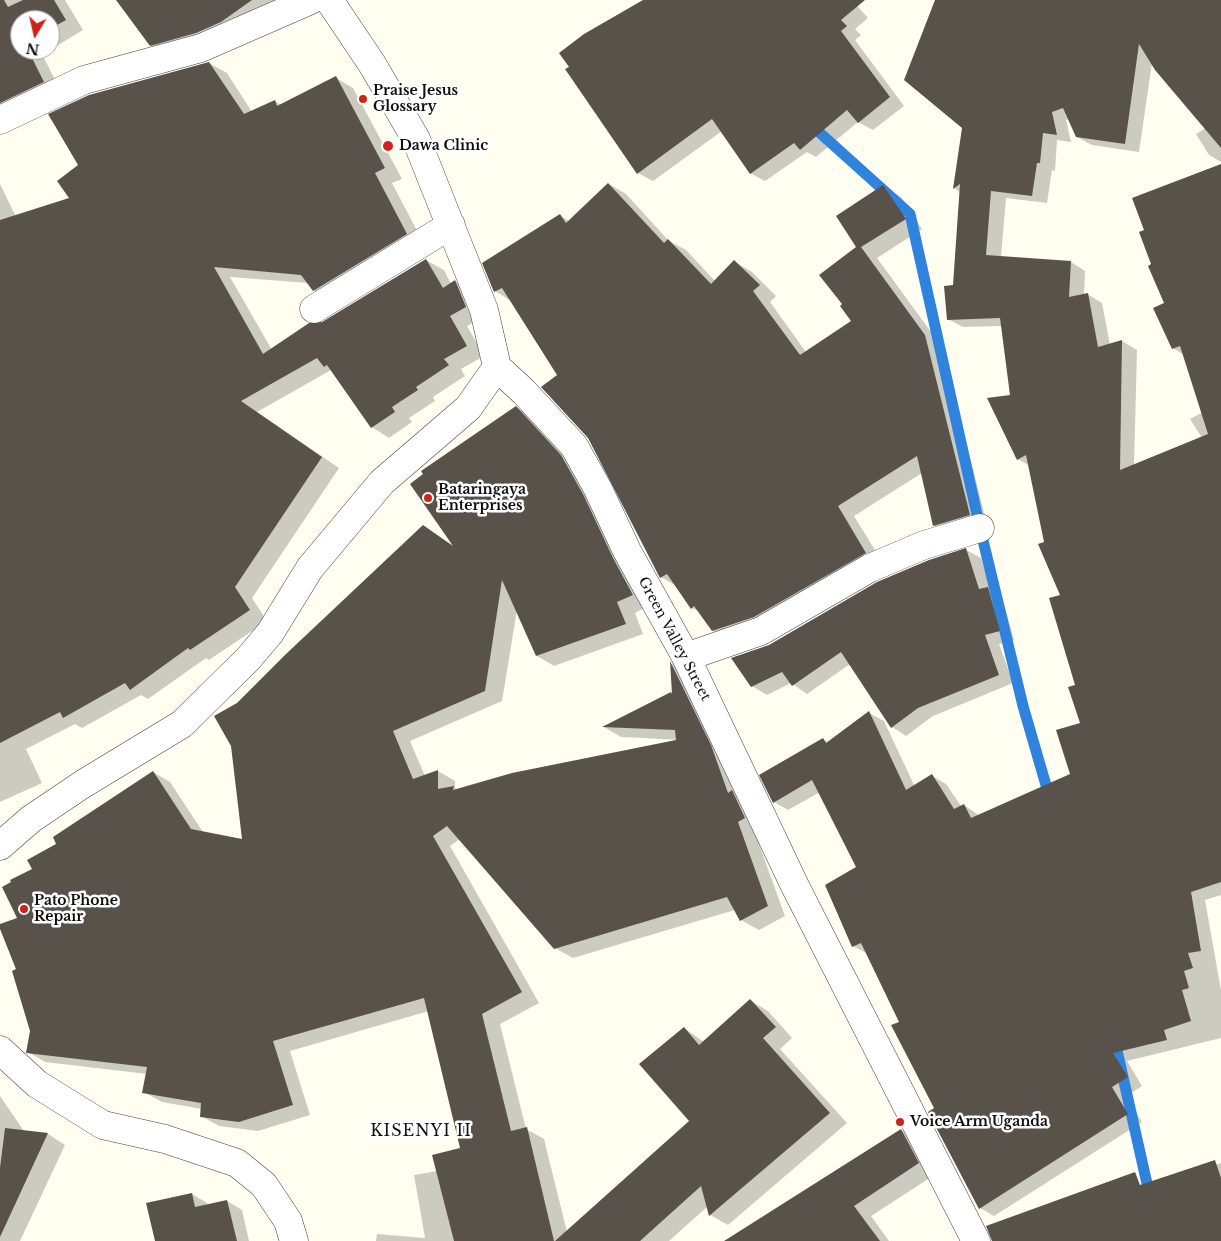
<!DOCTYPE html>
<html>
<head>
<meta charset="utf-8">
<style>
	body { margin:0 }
	#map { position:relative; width:1221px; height:1241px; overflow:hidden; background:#fffef1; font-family:"Libre Baskerville",serif }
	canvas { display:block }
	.north { position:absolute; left:10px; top:10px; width:50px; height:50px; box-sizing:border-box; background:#fff; border:1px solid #9f9f9f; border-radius:50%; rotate:189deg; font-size:14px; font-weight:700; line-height:20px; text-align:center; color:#0f0f0f }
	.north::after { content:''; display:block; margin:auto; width:18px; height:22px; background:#cf2317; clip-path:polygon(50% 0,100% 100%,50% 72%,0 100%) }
</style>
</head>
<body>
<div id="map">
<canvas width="1221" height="1241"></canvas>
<div class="north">N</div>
</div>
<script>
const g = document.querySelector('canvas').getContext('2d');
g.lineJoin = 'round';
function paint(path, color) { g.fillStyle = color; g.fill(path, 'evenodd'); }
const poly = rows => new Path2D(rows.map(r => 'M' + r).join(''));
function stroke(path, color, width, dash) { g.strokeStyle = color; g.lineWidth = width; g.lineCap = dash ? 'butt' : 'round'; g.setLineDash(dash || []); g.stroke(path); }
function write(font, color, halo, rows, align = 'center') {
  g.font = font + ' "Libre Baskerville",serif'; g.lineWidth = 5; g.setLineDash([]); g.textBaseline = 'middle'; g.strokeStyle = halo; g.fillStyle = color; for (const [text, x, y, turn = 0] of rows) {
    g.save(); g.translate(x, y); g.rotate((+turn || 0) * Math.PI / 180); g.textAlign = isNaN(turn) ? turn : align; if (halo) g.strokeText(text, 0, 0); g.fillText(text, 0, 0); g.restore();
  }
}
const shadow = poly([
	[0,0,65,0,83,30,50,50,50,20,20,20,20,50,49,50,42,54,61,92,0,121],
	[118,0,290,0,163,52,151,45],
	[646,0,852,0,868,18,855,29,861,35,855,40,904,106,873,130,858,122,816,157,807,152,765,181,750,173,722,131,653,181,638,173],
	[1009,0,1221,0,1221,162,1209,155,1196,134,1206,128,1152,63,1139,152,1092,145,1077,137,1069,119,1066,120,1071,142,1057,140,1055,171,1052,170,1047,203,1006,198,1001,257,1071,262,1085,271,1084,295,1087,294,1102,303,1110,345,1122,341,1137,350,1134,466,1202,438,1190,419,1203,412,1184,355,1173,348,1165,304,1221,165,1221,895,1205,900,1221,990,1221,1038,1127,1061,1142,1086,1126,1096,1142,1122,994,1216,980,1208,900,1022,868,954,853,946,858,868,820,792,788,810,774,802,823,739,829,743,869,713,884,721,915,787,932,776,946,784,961,806,964,805,980,816,1071,775,1082,724,1076,686,1061,596,1046,542,1030,466,1018,459,1002,326,963,327,948,319,954,286,960,192,954,188],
	[209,63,227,73,252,112,275,101,281,105,336,78,353,88,402,179,392,183,424,244,331,301,314,291,308,283,230,277,272,350,323,324,426,260,444,270,451,284,455,281,473,291,483,317,467,326,484,356,461,369,465,376,433,397,435,401,409,418,412,422,389,438,372,427,331,370,257,412,339,468,252,598,267,621,209,660,206,658,148,699,141,695,82,728,75,724,26,749,42,783,0,802,0,184,16,217,71,198],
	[609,184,626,194,669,241,686,250,715,281,735,262,752,272,776,296,770,302,806,352,853,321,857,247,883,187,901,197,922,229,877,258,942,347,987,524,952,535,934,525,922,473,854,516,883,563,730,641,713,631,700,612,692,608,678,587,661,577,558,375,511,301,495,291,560,216,569,221],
	[516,407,534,418,579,467,650,605,635,613,643,634,554,666,537,656,517,610,502,701,410,741,425,776,438,771,455,781,455,788,459,790,682,740,621,737,604,727,671,694,674,695,672,663,688,672,755,833,785,916,759,930,741,920,735,910,573,958,555,948,460,839,450,846,539,1003,500,1024,526,1129,544,1139,567,1232,691,1121,684,1028,704,1042,751,1001,768,1011,792,1038,780,1049,847,1123,728,1225,710,1215,708,1206,669,1241,376,1241,377,1234,425,1238,414,1175,437,1171,462,1149,429,1011,290,1051,310,1115,258,1131,219,1126,201,1116,202,1109,162,1102,144,1092,147,1074,45,1062,28,1052,31,1031,16,970,0,925,18,919,34,869,58,845,153,772,170,782,203,832,244,840,238,704,423,527,455,547],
	[966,550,981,558,991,590,1002,597,1014,640,999,644,1013,683,933,716,906,736,892,727,850,664,807,694,791,683,767,695,752,686,769,646],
	[0,1096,24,1131,48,1134,65,1145,20,1241,0,1241],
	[901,1130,919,1140,936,1174,871,1216,889,1241,726,1241],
	[1221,1163,1221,1241,992,1241,1126,1177,1145,1189],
	[192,1194,207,1203,207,1206,227,1201,242,1210,249,1241,156,1241]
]);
const stream = poly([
	[810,124,910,214,980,528,1023,706,1050,799],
	[1114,1037,1150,1197]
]);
const building = poly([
	[0,0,4,0,8,7,23,0,54,0,66,20,50,29,50,20,20,20,20,50,28,50,44,82,0,103],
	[116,0,252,0,221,22,196,33,150,46],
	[643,0,865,0,841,20,847,26,841,31,890,97,858,123,847,110,800,150,794,143,750,174,712,119,637,174,565,69,569,67,559,53,584,34],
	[935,0,1221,0,1221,148,1155,70,1139,44,1125,144,1076,137,1063,108,1052,112,1057,135,1043,133,1040,163,1037,163,1032,196,991,191,986,255,1071,261,1069,297,1088,293,1098,347,1122,340,1120,470,1208,434,1180,346,1172,349,1153,308,1164,303,1148,266,1151,264,1139,232,1144,230,1132,198,1221,164,1221,882,1191,892,1201,951,1188,953,1193,968,1184,971,1189,988,1182,990,1191,1021,1164,1030,1167,1040,1113,1053,1128,1077,1112,1087,1128,1114,979,1209,928,1112,934,1108,891,1025,899,1022,861,943,852,947,825,885,856,867,812,780,773,803,759,775,823,738,826,743,869,711,906,790,932,774,954,809,964,804,971,818,1070,774,1056,730,1080,723,1068,687,1075,685,1049,598,1060,595,1038,544,1044,542,1026,455,1017,460,987,398,1010,395,1000,318,947,320,944,286,953,285,960,184,953,189,962,128,904,80],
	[209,62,244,114,275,100,277,106,336,76,385,168,375,173,407,234,313,291,301,275,214,267,263,354,309,323,322,322,426,259,443,288,455,280,466,307,450,316,467,346,444,359,449,365,416,387,418,390,392,407,395,412,371,428,327,365,324,367,317,358,241,401,322,457,235,587,250,610,190,650,188,648,130,690,125,683,63,718,60,712,0,743,0,220,69,198,57,181,78,165,48,114,89,95],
	[608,183,664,243,668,239,711,284,734,260,760,285,753,291,800,355,851,321,840,306,842,304,819,275,856,247,836,216,883,185,906,219,861,247,925,335,970,515,933,526,917,456,838,506,866,553,754,617,712,631,694,606,691,609,667,574,660,578,588,438,541,387,557,375,502,288,494,292,482,263,560,214,566,223],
	[516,406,561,455,584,496,613,558,633,595,617,602,626,624,536,656,502,580,485,691,393,731,413,779,438,770,438,789,454,786,453,790,512,773,676,740,675,730,602,727,671,692,672,694,670,661,711,745,728,793,732,790,745,818,738,822,768,906,740,921,727,897,554,949,447,826,433,836,522,992,482,1014,511,1131,527,1127,554,1241,454,1241,432,1155,460,1148,424,998,273,1041,293,1105,239,1122,200,1117,201,1103,142,1093,147,1067,26,1053,30,1031,12,971,16,969,0,929,0,924,17,918,2,887,11,882,10,880,32,869,27,860,56,844,53,837,153,771,191,829,242,839,231,746,214,716,237,703,286,654,423,525,453,546,410,484,423,474,421,471],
	[966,548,979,589,988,587,1000,631,985,635,999,675,918,708,891,728,841,652,792,686,782,672,751,687,731,658,769,645,877,582,929,560],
	[750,999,776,1027,763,1038,830,1113,709,1216,701,1186,640,1241,555,1241,689,1121,639,1064,684,1027,699,1045],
	[5,1128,48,1133,0,1237,0,1168],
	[901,1129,919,1163,854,1206,880,1241,724,1241],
	[1215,1160,1221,1178,1221,1241,992,1241,986,1226,1135,1172,1140,1185],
	[192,1193,195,1207,227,1200,237,1241,155,1241,146,1203]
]);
const minor = poly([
	[329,0,372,64,416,139,484,310,497,367],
	[0,120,84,80,201,48,311,0],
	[314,309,451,225],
	[497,367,524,392,574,446,598,489,627,551,686,657,795,886,976,1241],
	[686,657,761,631,870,568,924,545,980,528],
	[0,846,31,819,83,784,182,724,248,659,270,633,310,568,382,482,468,408,497,367],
	[0,1050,37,1084,103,1125,165,1139,237,1163,264,1185,288,1221,294,1241]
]);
const markers = [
	[363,99,5,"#cf2317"],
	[388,146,6,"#cf2317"],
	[428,498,5,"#cf2317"],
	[24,909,5,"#cf2317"],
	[900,1122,5,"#cf2317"]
];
const poiNames = [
	["Praise Jesus",373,91],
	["Glossary",373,107],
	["Dawa Clinic",399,146],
	["Bataringaya",438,490],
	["Enterprises",438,506],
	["Pato Phone",34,901],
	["Repair",34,917],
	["Voice Arm Uganda",910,1122]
];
const streetNames = [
	["Green Valley Street",674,639,62]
];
const quarterNames = [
	["KISENYI II",421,1131]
];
paint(shadow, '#0003');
stroke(stream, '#2f83dc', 11);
paint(building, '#59524a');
stroke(minor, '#424242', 29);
stroke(minor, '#fff', 28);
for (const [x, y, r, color] of markers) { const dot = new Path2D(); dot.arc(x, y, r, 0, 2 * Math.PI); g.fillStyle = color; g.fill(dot); stroke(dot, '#fff', 2); }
write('bold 14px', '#0f0f0f', '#fff', poiNames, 'left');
write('14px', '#0f0f0f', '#fff', streetNames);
g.letterSpacing = '1px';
write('16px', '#0f0f0f', '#fff', quarterNames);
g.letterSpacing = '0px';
</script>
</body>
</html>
